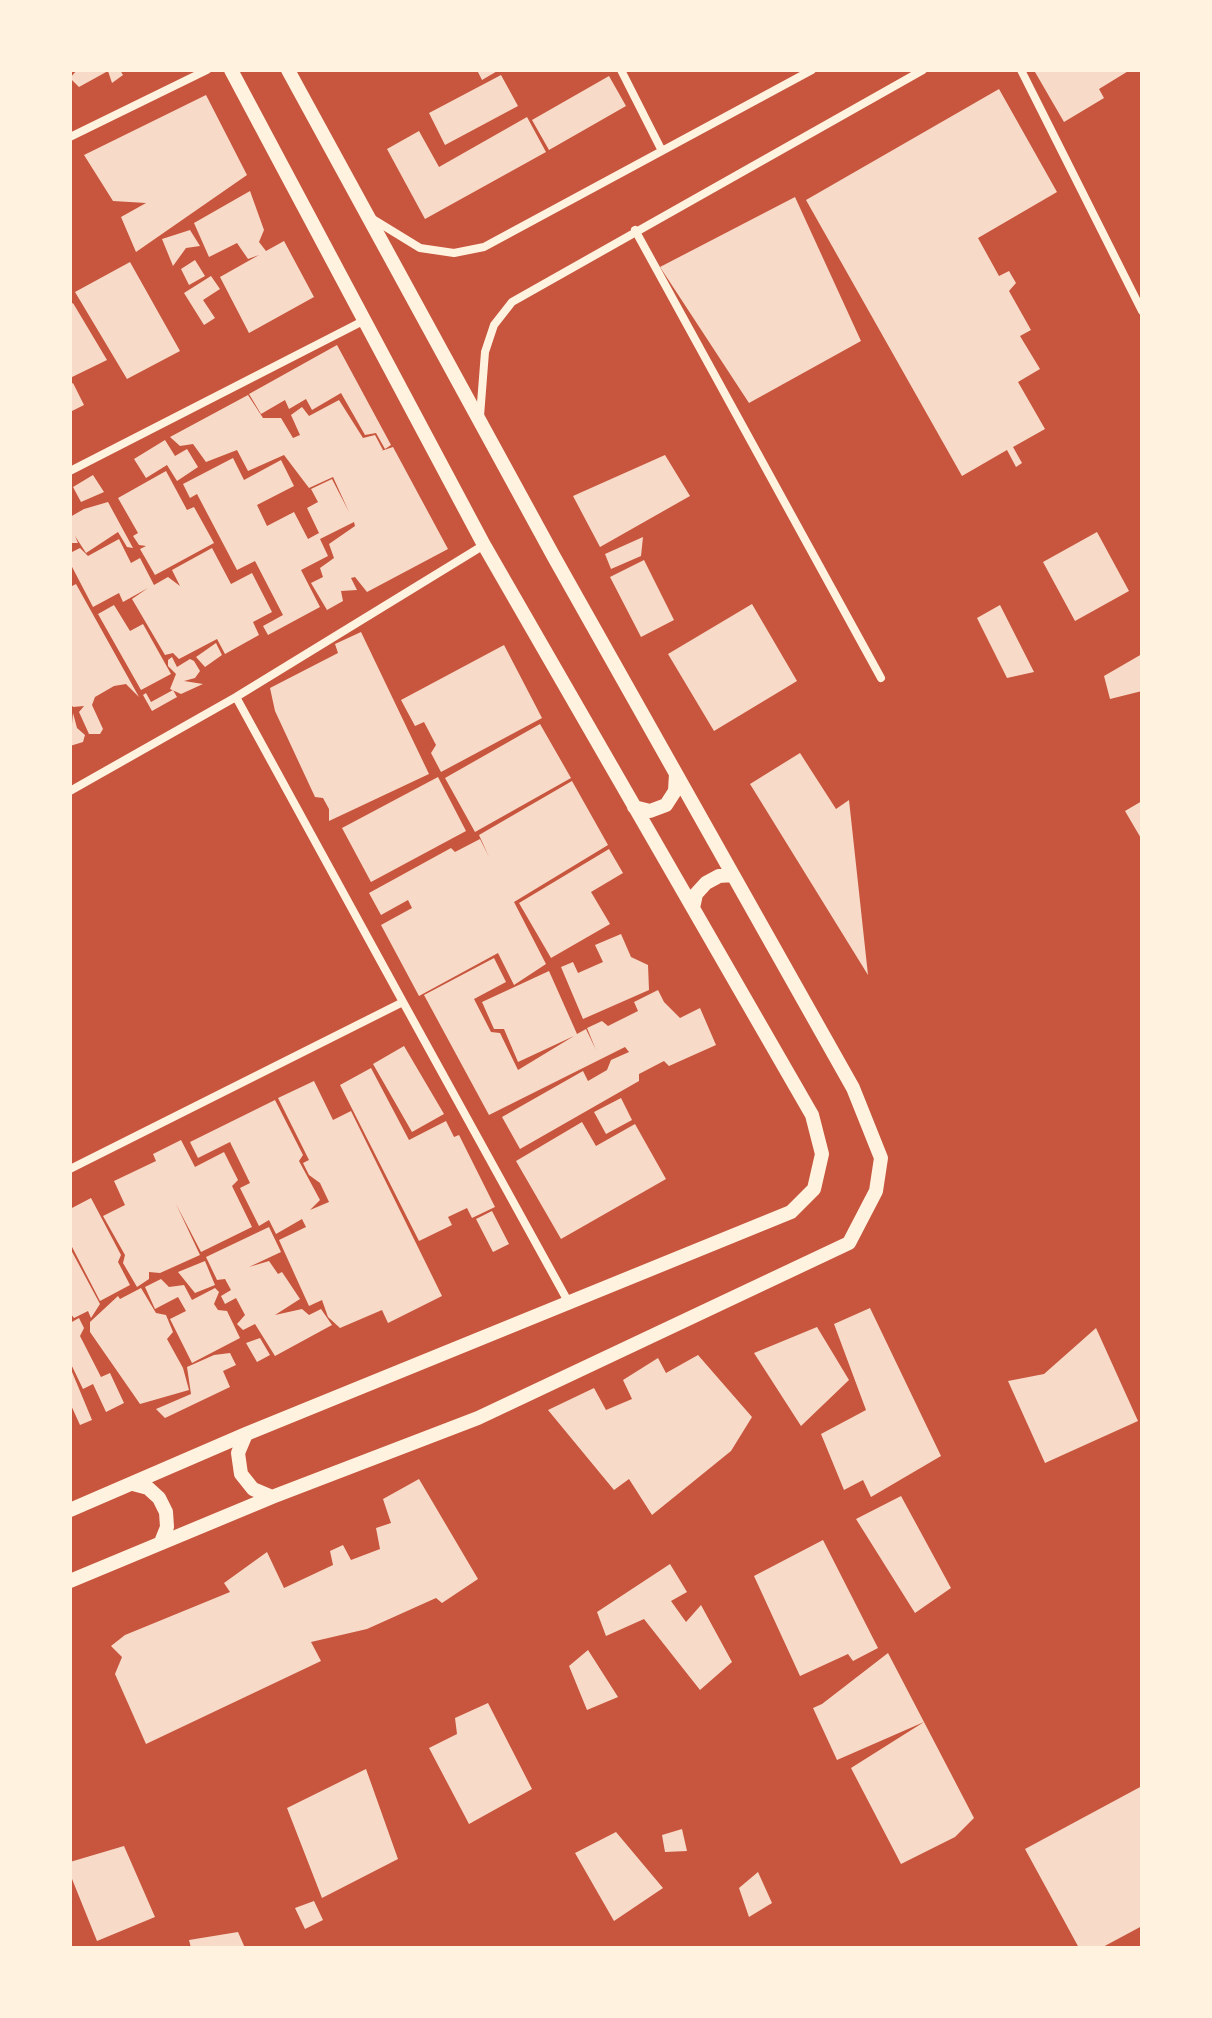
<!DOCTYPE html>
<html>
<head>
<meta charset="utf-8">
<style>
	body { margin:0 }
	#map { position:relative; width:1212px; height:2018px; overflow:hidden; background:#c8553d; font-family:Ubuntu,sans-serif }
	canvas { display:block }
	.frame { position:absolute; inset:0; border:72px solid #fff3e0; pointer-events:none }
</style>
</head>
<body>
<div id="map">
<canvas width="1212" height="2018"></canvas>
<div class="frame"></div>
</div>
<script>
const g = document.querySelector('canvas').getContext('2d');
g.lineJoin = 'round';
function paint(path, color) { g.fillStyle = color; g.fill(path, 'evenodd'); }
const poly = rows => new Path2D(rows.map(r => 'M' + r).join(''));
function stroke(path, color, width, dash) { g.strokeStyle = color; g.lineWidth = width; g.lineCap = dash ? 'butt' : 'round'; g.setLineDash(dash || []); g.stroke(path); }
const building = poly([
	[77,70,120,70,123,75,112,83,108,71,79,87,70,78],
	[477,70,499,70,482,80],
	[1038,70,1130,70,1099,89,1104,98,1064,122,1035,72],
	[501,75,518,106,445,145,429,113],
	[609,76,626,106,549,150,532,120],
	[999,89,1057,192,978,238,999,276,1009,271,1016,283,1009,291,1031,330,1020,336,1040,369,1018,382,1045,429,1013,447,1022,463,1016,467,1007,450,962,476,806,200],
	[206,95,247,175,136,252,121,217,146,203,113,201,84,155],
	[527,117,546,152,425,219,387,149,419,131,439,167],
	[250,191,264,230,259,242,266,251,284,241,314,297,249,333,220,277,259,255,248,259,237,243,209,257,194,223],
	[795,197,861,341,749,403,660,267],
	[190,230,200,246,186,248,173,266,162,239],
	[195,260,205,276,189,285,181,269],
	[130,262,180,351,127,379,75,292],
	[211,276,220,289,203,300,215,318,204,325,184,293],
	[73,303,107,360,70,378,70,305],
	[337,345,391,445,385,449,376,433,365,435,341,393,312,410,306,399,289,409,285,400,261,414,249,394],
	[73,383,84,405,70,412,70,385],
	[248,395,263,418,281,418,293,438,300,435,291,415,302,407,309,416,339,400,363,438,375,435,383,450,381,451,393,447,448,549,367,592,355,577,351,578,357,590,341,591,343,601,327,610,311,583,323,577,320,568,334,558,329,544,355,526,354,522,320,539,328,556,301,570,320,607,268,635,263,626,283,615,255,561,237,570,197,494,190,498,183,484,233,458,244,480,281,460,294,486,257,505,267,526,294,512,308,539,319,533,307,508,318,502,311,489,332,479,349,512,333,477,309,488,284,455,248,471,237,450,206,462,193,444,180,446,170,437],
	[165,440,175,456,187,449,198,467,177,481,167,465,146,478,134,459],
	[665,455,690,496,600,547,573,496],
	[166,471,187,510,194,507,214,543,155,575,140,549,146,546,139,545,133,536,138,533,118,498],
	[93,475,104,492,81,502,73,487],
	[108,502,133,548,127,547,118,532,86,553,75,536,78,543,70,543,70,517,84,509],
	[1097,532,1129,591,1075,621,1043,562],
	[643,537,641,556,611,569,605,554],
	[119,539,131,563,140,558,154,585,168,577,180,586,172,570,212,548,231,584,252,573,272,612,253,622,259,635,225,654,217,639,179,659,173,653,165,655,132,599,148,588,123,602,119,593,93,607,70,563,70,553,80,548,88,556],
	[644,560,674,620,641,637,610,577],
	[76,584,139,697,126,684,114,686,95,697,92,705,103,729,100,734,89,734,79,712,84,706,73,707,70,703,70,587],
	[752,604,797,681,714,731,668,654],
	[114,605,130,631,143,624,171,674,141,690,98,614],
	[1000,605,1034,672,1007,678,977,618],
	[361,632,429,774,329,821,329,809,323,798,315,797,275,711,270,688,338,653,335,644],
	[216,643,222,655,205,667,196,657],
	[504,645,542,718,441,772,431,753,436,745,424,722,415,726,401,700],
	[1142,654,1142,691,1110,699,1104,676],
	[172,657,177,667,190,659,194,661,200,671,195,678,184,681,203,684,181,694,170,689,176,674,168,666,168,660],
	[173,690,177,697,152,711,143,695,146,693,151,702],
	[73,713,77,728,85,735,83,742,70,746],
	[540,724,571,778,475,832,445,778],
	[800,753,836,809,849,800,868,975,750,784],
	[438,777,466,831,371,882,342,828],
	[572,781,608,845,514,902,546,964,514,985,498,953,419,996,381,925,412,908,408,900,381,915,369,893,451,848,455,852,480,839,489,857,479,835],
	[1142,801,1142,840,1125,811],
	[609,849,623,873,591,892,610,924,551,958,519,903],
	[621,934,631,957,648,965,649,990,583,1019,561,967,573,962,578,973,603,962,595,945],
	[494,958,506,982,474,999,491,1032,500,1033,518,1070,574,1036,518,1062,504,1029,494,1029,482,1002,549,971,577,1034,586,1029,596,1050,587,1028,602,1021,608,1026,638,1011,634,1002,658,990,664,1002,680,1018,700,1008,716,1045,669,1066,664,1061,639,1074,639,1081,520,1149,502,1117,583,1071,588,1081,607,1070,611,1060,629,1052,625,1047,489,1115,424,995],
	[404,1046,444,1114,412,1132,373,1064],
	[371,1068,409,1140,446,1121,454,1137,459,1135,495,1207,472,1218,467,1208,448,1217,452,1225,419,1241,340,1085],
	[314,1081,333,1120,351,1111,442,1296,388,1323,382,1310,340,1328,328,1317,322,1300,309,1306,279,1240,306,1227,302,1219,276,1234,269,1220,259,1226,240,1188,250,1183,230,1142,198,1158,190,1142,275,1100,303,1155,299,1161,320,1200,310,1210,329,1202,320,1183,309,1175,303,1163,309,1160,278,1098],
	[621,1098,632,1120,606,1134,594,1112],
	[582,1122,596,1146,635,1124,666,1179,561,1239,516,1161],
	[181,1140,195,1167,224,1152,238,1180,232,1186,252,1227,201,1252,176,1204,200,1255,160,1273,149,1272,149,1279,137,1287,123,1263,125,1255,103,1216,125,1205,114,1181,156,1161,153,1154],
	[91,1198,121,1255,118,1262,130,1285,100,1301,70,1243,70,1209],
	[492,1211,509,1244,493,1252,476,1219],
	[269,1227,281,1252,249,1267,269,1261,278,1274,282,1272,300,1299,275,1315,302,1309,309,1315,321,1309,332,1325,275,1356,255,1324,243,1330,237,1324,245,1315,236,1298,225,1304,221,1296,231,1290,225,1279,217,1280,206,1257],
	[70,1248,100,1304,91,1318,88,1311,74,1318,70,1313],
	[205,1261,215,1285,195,1293,178,1272],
	[161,1279,169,1287,184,1285,192,1300,215,1288,219,1292,214,1304,218,1310,227,1311,240,1338,192,1363,170,1319,186,1311,178,1297,155,1309,145,1287],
	[141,1288,156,1313,166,1315,173,1332,167,1339,183,1368,189,1390,140,1404,90,1332,90,1322,118,1296,120,1299],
	[870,1308,941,1456,871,1497,863,1480,844,1490,821,1434,866,1410,834,1324],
	[79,1318,84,1328,80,1336,101,1377,110,1373,124,1403,106,1412,93,1384,83,1389,70,1362,70,1323],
	[817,1327,849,1380,801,1426,754,1353],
	[1096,1328,1138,1421,1045,1463,1008,1381,1044,1374],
	[260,1338,270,1355,257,1362,246,1343],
	[230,1353,236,1365,223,1371,230,1387,165,1418,156,1409,191,1394,187,1367,214,1355],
	[698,1355,752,1417,731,1451,652,1515,629,1479,614,1490,548,1410,594,1388,606,1410,632,1399,623,1380,658,1358,666,1373],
	[70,1367,92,1420,80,1425,70,1403],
	[419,1479,478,1579,442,1603,436,1598,367,1629,311,1642,321,1661,146,1744,115,1674,122,1657,111,1646,125,1635,230,1592,224,1583,267,1552,284,1588,333,1565,330,1551,343,1545,351,1560,380,1549,376,1528,391,1523,383,1499],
	[901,1496,951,1588,915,1613,856,1519],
	[823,1540,878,1648,853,1661,848,1654,800,1676,754,1576],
	[670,1564,687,1592,671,1601,686,1622,701,1605,732,1662,700,1690,644,1619,606,1636,597,1612],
	[588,1650,618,1697,587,1710,569,1666],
	[888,1653,924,1722,974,1818,955,1837,901,1864,851,1768,924,1722,837,1760,813,1708,822,1704],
	[488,1703,532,1789,469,1824,429,1748,457,1734,455,1718],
	[366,1769,398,1859,322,1898,287,1808],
	[1142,1786,1142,1926,1101,1948,1079,1948,1025,1849],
	[682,1829,687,1851,665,1852,662,1835],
	[616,1832,663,1888,614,1921,575,1853],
	[124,1846,155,1917,97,1941,70,1874,70,1862],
	[758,1872,772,1903,749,1917,739,1888],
	[314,1901,323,1920,305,1929,295,1908],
	[238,1932,245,1948,191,1948,189,1940]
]);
const minor = poly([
	[621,70,662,151],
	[1021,70,1142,311],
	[70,137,207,70],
	[371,218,420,248,454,253,484,247,812,70],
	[635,230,881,678],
	[480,416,485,352,494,325,512,302,923,70],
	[70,471,365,320],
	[70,791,236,697,484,545],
	[403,1002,570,1305],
	[70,1169,403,1002,236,697]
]);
const tertiary = poly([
	[634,807,650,811,666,805,675,791,676,774],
	[693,908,696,894,706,883,719,876,733,875],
	[246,1434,238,1453,241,1474,253,1489,272,1497],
	[133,1484,148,1488,159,1498,166,1512,167,1527,161,1542],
	[70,1510,246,1434,791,1212,814,1189,822,1154,812,1115,484,545,231,70],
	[70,1581,272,1497,478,1418,849,1243,876,1191,881,1158,853,1088,554,557,288,70]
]);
paint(building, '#f7dbc8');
stroke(minor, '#fff3e0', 8);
stroke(tertiary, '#fff3e0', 14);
</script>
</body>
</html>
